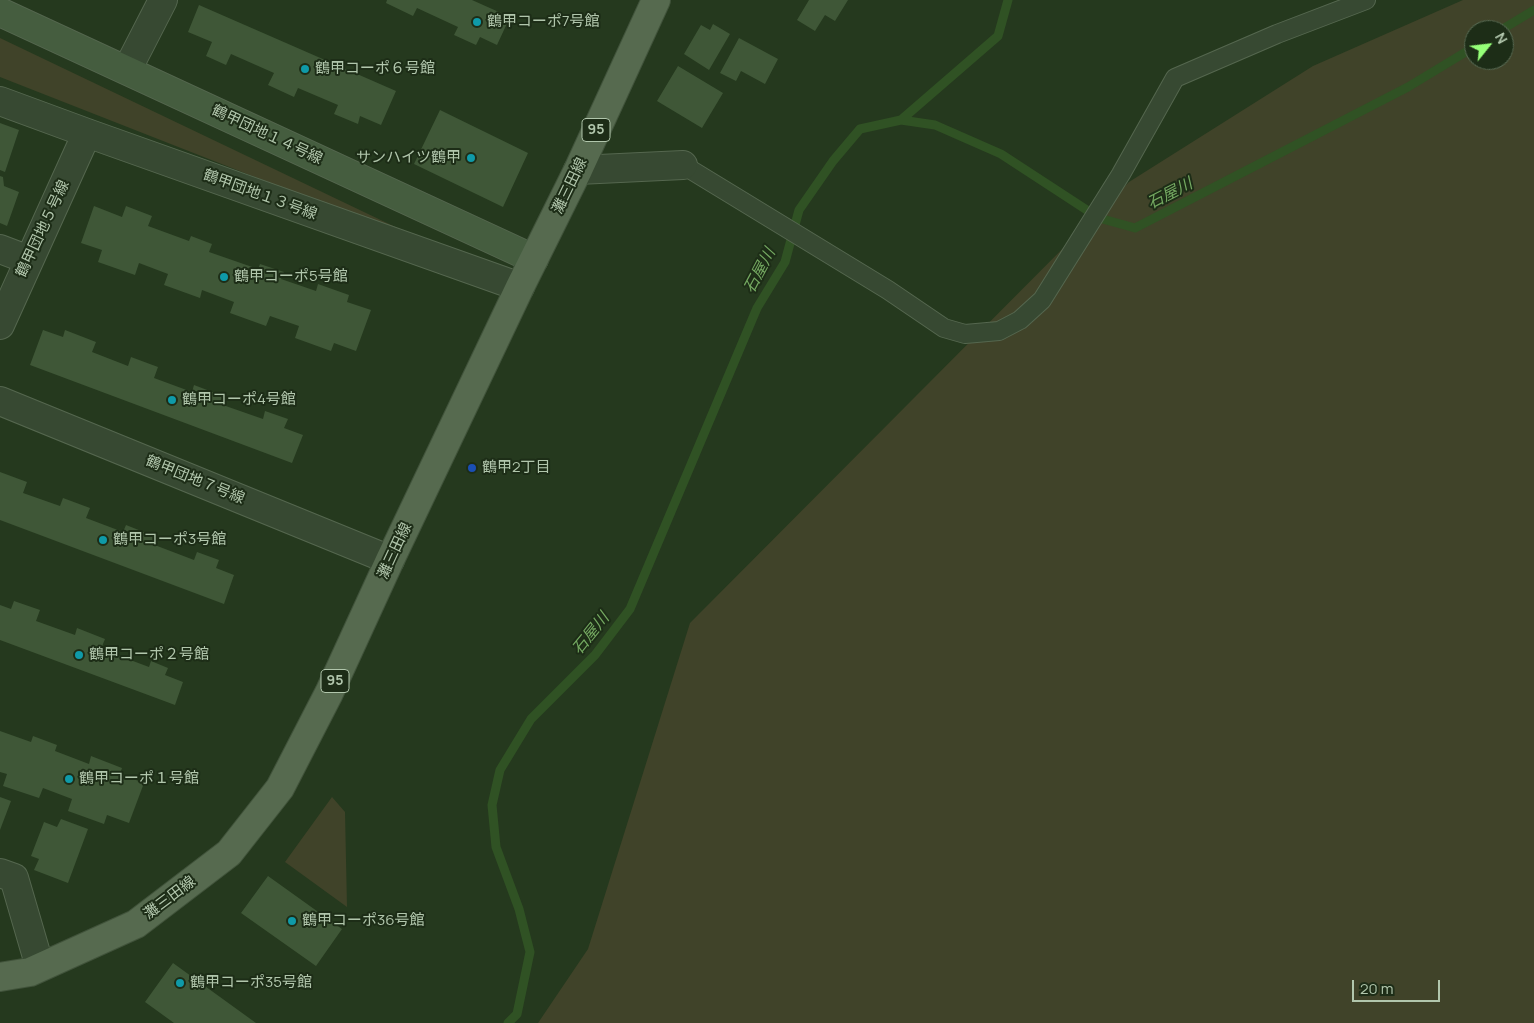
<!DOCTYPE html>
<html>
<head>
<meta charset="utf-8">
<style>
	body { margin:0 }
	#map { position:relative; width:1534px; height:1023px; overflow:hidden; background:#25391e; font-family:Manrope,sans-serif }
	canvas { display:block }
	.north { position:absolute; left:1464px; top:20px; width:50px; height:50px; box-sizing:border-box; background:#1d2d17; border:1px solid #586a53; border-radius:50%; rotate:61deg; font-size:14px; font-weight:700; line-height:20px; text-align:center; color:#b1c6ac }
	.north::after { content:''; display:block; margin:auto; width:18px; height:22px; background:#95ff78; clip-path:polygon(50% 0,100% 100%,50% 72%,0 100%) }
	.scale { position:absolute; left:1352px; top:980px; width:88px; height:22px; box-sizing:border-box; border:2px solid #b1c6ac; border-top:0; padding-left:6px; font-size:15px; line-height:18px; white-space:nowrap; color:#b1c6ac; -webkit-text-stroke:4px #1d2d17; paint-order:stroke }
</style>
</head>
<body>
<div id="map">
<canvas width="1534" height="1023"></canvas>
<div class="north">N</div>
<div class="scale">20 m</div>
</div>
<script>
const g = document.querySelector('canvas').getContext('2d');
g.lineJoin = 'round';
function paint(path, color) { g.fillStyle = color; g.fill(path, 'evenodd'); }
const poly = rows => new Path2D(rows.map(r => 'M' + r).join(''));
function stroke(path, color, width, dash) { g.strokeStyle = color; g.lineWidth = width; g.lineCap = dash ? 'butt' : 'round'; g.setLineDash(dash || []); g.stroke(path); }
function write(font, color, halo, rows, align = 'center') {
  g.font = font + ' Manrope,"Noto Sans JP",sans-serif'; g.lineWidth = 4; g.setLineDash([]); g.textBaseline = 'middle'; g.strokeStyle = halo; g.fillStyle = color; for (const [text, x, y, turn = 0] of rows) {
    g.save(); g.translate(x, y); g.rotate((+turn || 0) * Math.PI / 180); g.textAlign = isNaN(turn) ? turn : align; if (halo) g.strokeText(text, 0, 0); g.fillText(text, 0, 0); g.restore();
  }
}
const green = poly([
	[1463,0,1534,0,1534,1023,538,1023,588,949,690,623,1129,182,1313,66],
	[1474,30,1504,30,1504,60,1474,60],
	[0,38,456,256,0,77],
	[332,797,345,812,347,907,285,862]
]);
const stream = poly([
	[1501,30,1534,10],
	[901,120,998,36,1008,0],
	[508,1023,517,1014,530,952,519,909,496,847,492,805,500,770,531,719,595,655,630,609,757,308,785,262,799,210,833,161,860,129,901,120,935,125,1001,154,1099,218,1135,228,1408,87,1474,47]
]);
const building = poly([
	[387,0,472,0,510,17,497,45,480,37,476,45,454,35,458,27,417,8,413,16,386,3],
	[809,0,848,0,835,21,825,15,815,31,797,20],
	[199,5,396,91,381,125,360,116,358,124,334,114,338,105,298,88,294,97,268,85,274,73,231,54,226,65,206,56,212,42,188,32],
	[713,24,730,34,709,70,684,54,701,25,710,30],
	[739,38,778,59,765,84,741,71,736,81,720,73],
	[678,66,723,93,702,128,657,101],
	[440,110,528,153,503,207,414,164],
	[0,123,19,130,5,172,0,170],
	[0,176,3,177,4,186,19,192,7,226,0,223],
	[94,206,122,217,126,206,152,216,148,226,189,241,191,236,212,244,209,252,258,269,260,264,284,272,281,279,316,291,318,284,349,295,347,302,371,310,356,351,334,343,331,351,295,338,299,326,270,316,266,326,230,313,234,302,202,290,200,298,164,285,168,274,139,263,135,275,98,262,102,250,81,243],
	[43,330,63,337,65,330,96,342,92,352,128,366,131,357,158,367,154,378,192,392,194,385,223,396,220,404,263,419,265,411,288,419,284,428,303,435,292,463,30,365],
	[0,472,27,482,23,493,60,506,63,498,90,508,86,518,123,532,126,525,154,536,152,544,194,560,197,552,219,560,216,568,234,575,224,604,0,520],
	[14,601,40,610,36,621,75,635,77,628,105,639,101,649,149,667,151,661,168,668,165,675,183,682,175,705,0,640,0,605,11,609],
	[0,731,31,742,33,736,57,745,55,751,89,764,91,756,122,768,120,774,144,783,129,823,107,815,104,824,68,811,72,799,43,788,39,798,3,786,7,774,0,772],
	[0,797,11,801,0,830],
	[61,819,88,829,68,883,34,870,39,859,31,856,44,822,57,827],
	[268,876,342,929,316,966,241,913],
	[173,963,256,1023,174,1023,145,1002]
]);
const lane = poly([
	[683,165,888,290,944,328,965,334,999,331,1020,320,1042,300,1121,174,1175,78,1277,34,1366,0]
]);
const street = poly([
	[127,70,163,0],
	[0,101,87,133,520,287],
	[578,170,683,165],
	[0,249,29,260],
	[0,325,87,133],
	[0,401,390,560],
	[0,873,14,878,40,967]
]);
const secondary = poly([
	[0,12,534,259]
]);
const primary = poly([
	[0,977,30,972,136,924,229,853,280,788,329,693,390,560,520,287,578,170,656,0]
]);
const markers = [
	[477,22,5,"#0f9aa8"],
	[305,69,5,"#0f9aa8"],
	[471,158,5,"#0f9aa8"],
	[224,277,5,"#0f9aa8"],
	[172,400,5,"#0f9aa8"],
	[472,468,5,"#1a4fb4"],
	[103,540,5,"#0f9aa8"],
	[79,655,5,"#0f9aa8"],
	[69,779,5,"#0f9aa8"],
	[292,921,5,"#0f9aa8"],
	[180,983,5,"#0f9aa8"]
];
const shields = [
	[596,130,28],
	[335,681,28]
];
const shieldNames = [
	["95",596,130],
	["95",335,681]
];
const poiNames = [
	["鶴甲コーポ7号館",487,22],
	["鶴甲コーポ６号館",315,69],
	["サンハイツ鶴甲",461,158,"right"],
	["鶴甲コーポ5号館",234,277],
	["鶴甲コーポ4号館",182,400],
	["鶴甲2丁目",482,468],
	["鶴甲コーポ3号館",113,540],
	["鶴甲コーポ２号館",89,655],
	["鶴甲コーポ１号館",79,779],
	["鶴甲コーポ36号館",302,921],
	["鶴甲コーポ35号館",190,983]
];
const streetNames = [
	["鶴甲団地１４号線",267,135,25],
	["灘三田線",570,186,-64],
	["鶴甲団地１３号線",260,195,20],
	["鶴甲団地５号線",43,229,-65],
	["鶴甲団地７号線",195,480,22],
	["灘三田線",395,551,-65],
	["灘三田線",170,898,-37]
];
const waterNames = [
	["石屋川",1170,194,-27],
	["石屋川",760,271,-62],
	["石屋川",591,634,-51]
];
paint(green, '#404329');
stroke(stream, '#305224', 9);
paint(building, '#3f5737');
stroke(lane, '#55674f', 20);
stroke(street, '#55674f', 30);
stroke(secondary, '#55674f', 30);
stroke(primary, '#41533b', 30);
stroke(lane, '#374932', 18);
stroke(street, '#374932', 28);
stroke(secondary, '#455d3f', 28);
stroke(primary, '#566a4f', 28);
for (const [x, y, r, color] of markers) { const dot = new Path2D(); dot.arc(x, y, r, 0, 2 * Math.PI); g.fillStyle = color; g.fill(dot); stroke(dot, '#1d2d17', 2); }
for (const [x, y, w] of shields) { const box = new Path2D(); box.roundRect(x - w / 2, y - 11.5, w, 23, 4); g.fillStyle = '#1d2d17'; g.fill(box); stroke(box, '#b1c6ac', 1); }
write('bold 14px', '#b1c6ac', null, shieldNames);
write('15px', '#b1c6ac', '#1d2d17', poiNames, 'left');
write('15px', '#b1c6ac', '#1d2d17', streetNames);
write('italic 16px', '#74a961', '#1d2d17', waterNames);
</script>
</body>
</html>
